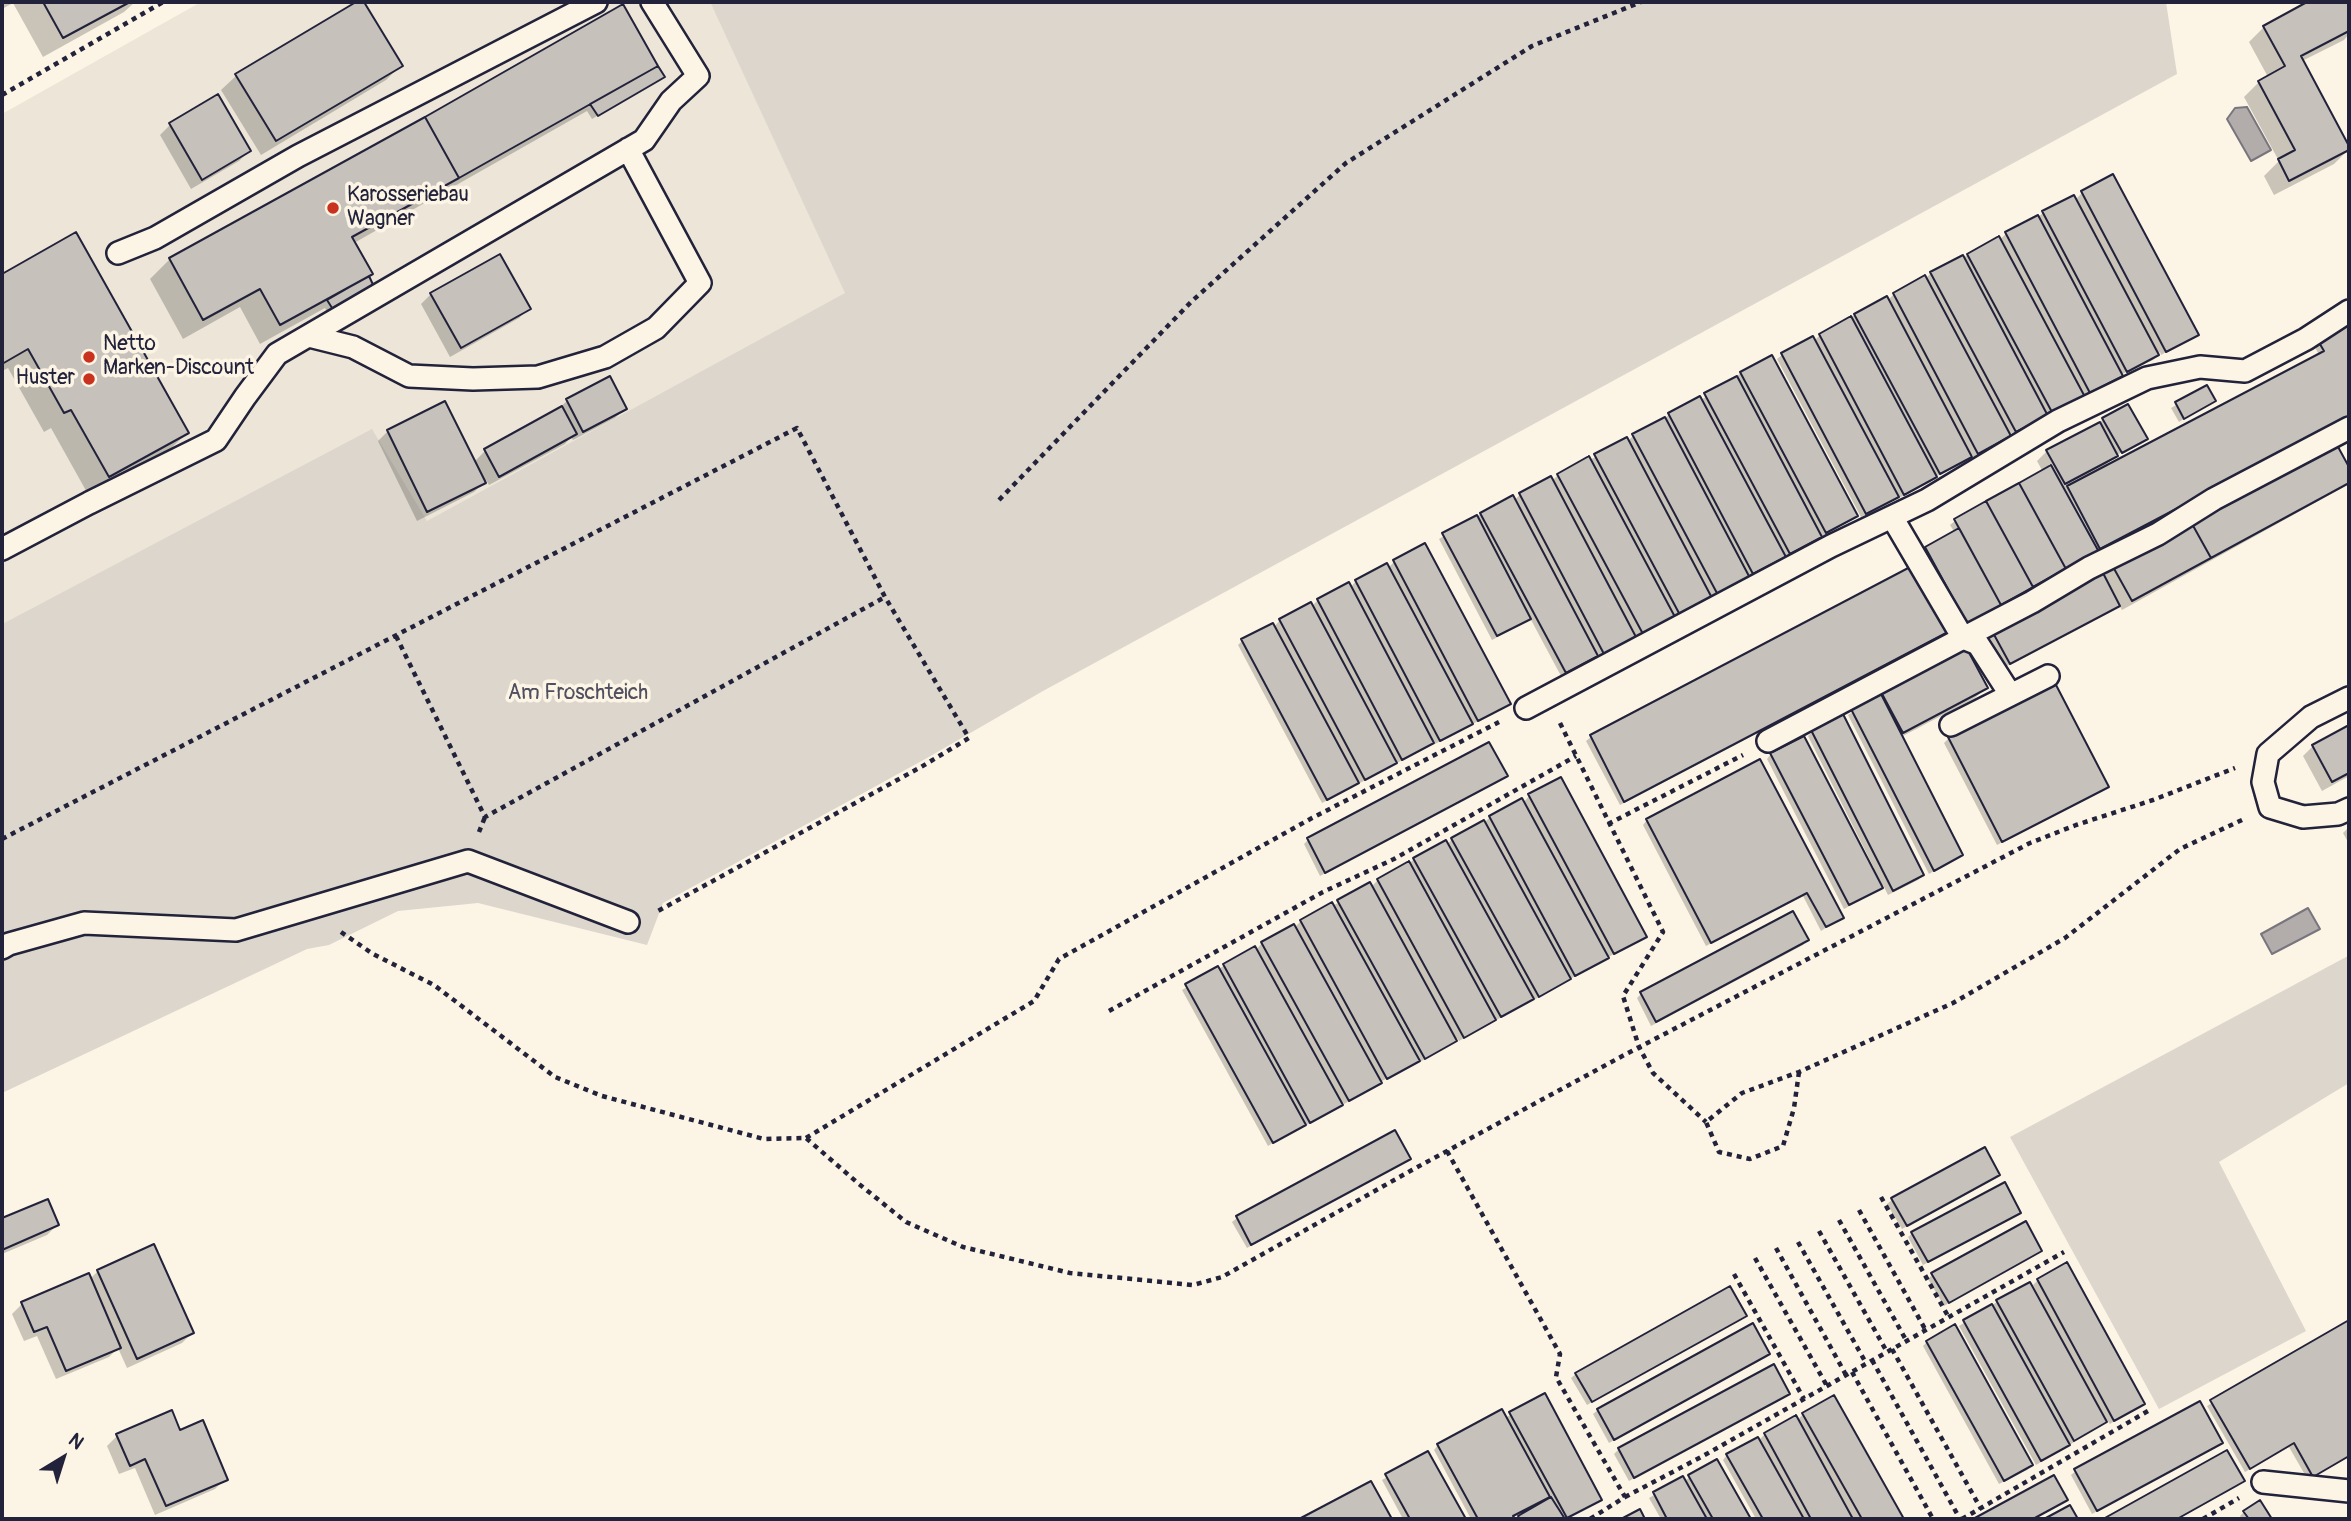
<!DOCTYPE html>
<html>
<head>
<meta charset="utf-8">
<style>
	body { margin:0 }
	#map { position:relative; width:2351px; height:1521px; overflow:hidden; background:#fcf5e5; font-family:Pangolin,sans-serif }
	canvas { display:block }
	.frame { position:absolute; inset:0; border:4px solid #22223b; pointer-events:none }
	.north { position:absolute; left:28px; top:1423px; width:70px; height:70px; -webkit-text-stroke:5px #fcf5e5; paint-order:stroke; rotate:38deg; font-size:19px; font-weight:700; line-height:28px; text-align:center; color:#22223b }
	.north::after { content:''; display:block; margin:auto; width:24px; height:32px; background:#22223b; clip-path:polygon(50% 0,100% 100%,50% 72%,0 100%) }
</style>
</head>
<body>
<div id="map">
<canvas width="2351" height="1521"></canvas>
<div class="frame"></div>
<div class="north">N</div>
</div>
<script>
const g = document.querySelector('canvas').getContext('2d');
g.lineJoin = 'round';
function paint(path, color) { g.fillStyle = color; g.fill(path, 'evenodd'); }
const poly = rows => new Path2D(rows.map(r => 'M' + r).join(''));
function stroke(path, color, width, dash) { g.strokeStyle = color; g.lineWidth = width; g.lineCap = dash ? 'butt' : 'round'; g.setLineDash(dash || []); g.stroke(path); }
function write(font, color, halo, rows, align = 'center') {
  g.font = font + ' Pangolin,sans-serif'; g.lineWidth = 7; g.setLineDash([]); g.textBaseline = 'middle'; g.strokeStyle = halo; g.fillStyle = color; for (const [text, x, y, turn = 0] of rows) {
    g.save(); g.translate(x, y); g.rotate((+turn || 0) * Math.PI / 180); g.textAlign = isNaN(turn) ? turn : align; if (halo) g.strokeText(text, 0, 0); g.fillText(text, 0, 0); g.restore();
  }
}
const built = poly([
	[201,2,710,2,846,293,427,522,372,430,2,624,2,114]
]);
const green = poly([
	[710,2,2166,2,2177,74,1043,691,927,758,663,903,647,945,478,903,398,911,329,945,307,949,2,1093,2,624,372,429,427,521,845,293],
	[2348,956,2349,1083,2219,1162,2306,1331,2159,1409,2010,1137]
]);
const water = poly([
	[2247,107,2271,150,2251,161,2227,119,2235,108,2247,107],
	[2308,908,2320,929,2272,954,2261,934,2308,908]
]);
const shadow = poly([
	[2,2,135,2,124,12,43,57,13,3,2,9],
	[359,2,362,2,401,65,386,80,261,155,221,90,237,75],
	[2311,2,2347,2,2349,6,2349,34,2344,40,2302,61,2349,149,2334,164,2274,195,2264,176,2279,161,2244,97,2259,82,2268,77,2249,42,2264,27],
	[663,76,592,119,587,111,354,243,371,274,329,315,325,308,260,344,240,307,183,339,150,279,170,259],
	[218,97,249,151,239,161,191,189,160,135,170,125],
	[2082,193,2197,334,2161,355,2160,352,2153,360,2122,374,2116,380,2086,396,2085,395,2078,401,2010,434,2004,440,1974,457,1972,455,1966,462,1935,477,1930,482,1899,498,1898,495,1892,501,1861,517,1777,359,1782,355,1814,341,1820,335,1855,315,1887,301,1894,294,1925,279,1931,273,1999,240,2006,234,2037,218,2043,213,2073,197,2075,200],
	[76,234,187,433,167,452,89,496,51,428,44,432,8,368,2,371,2,276],
	[499,256,529,308,519,318,450,357,421,304,431,294],
	[2349,324,2349,418,2096,552,1962,627,1921,553,1955,533,1950,525,1955,521,2043,472,2037,461,2047,451,2098,425,2103,419,2145,439,2141,444,2116,455,2103,468,2319,355,2314,345],
	[1741,373,1856,516,1816,541,1785,557,1784,556,1779,561,1713,598,1712,596,1705,602,1638,637,1636,634,1629,641,1599,657,1598,654,1591,660,1561,676,1530,618,1524,623,1492,640,1439,539,1481,514,1513,501,1520,495,1550,479,1551,482,1558,475,1627,442,1633,436,1664,420,1669,414,1701,400],
	[609,378,625,408,615,418,573,440,571,437,565,444,489,485,486,480,474,492,417,521,378,441,388,431,474,462,485,451,557,410,567,401],
	[2206,388,2214,401,2179,422,2171,408],
	[2336,447,2349,471,2349,484,2122,610,2119,605,2113,610,2005,667,1989,636,1993,632,2103,577,2113,567],
	[1394,562,1509,703,1473,724,1472,722,1466,728,1435,744,1434,741,1428,747,1397,763,1396,761,1390,767,1360,783,1359,781,1352,788,1322,803,1238,645,1242,641,1274,627,1280,620,1312,606,1318,600,1348,585,1350,588,1356,581,1388,568],
	[1912,569,1946,632,1941,637,1620,805,1586,741,1591,737],
	[1985,688,1975,698,1901,737,1961,855,1929,874,1848,715,1882,693],
	[2349,727,2349,776,2322,791,2303,756,2313,746],
	[1812,732,1922,875,1918,880,1888,895,1883,885,1876,892,1844,909,1767,759,1771,754,1871,869,1874,868,1808,736],
	[1949,738,2107,787,2103,791,1997,845,1944,743],
	[1760,761,1841,918,1821,931,1803,896,1706,946,1643,825,1647,820],
	[1506,776,1501,780,1320,876,1304,844,1308,840],
	[1529,796,1645,936,1534,1000,1533,998,1490,1024,1459,1041,1457,1038,1450,1045,1420,1062,1418,1060,1413,1065,1382,1081,1375,1087,1344,1104,1343,1102,1336,1109,1305,1126,1304,1124,1268,1146,1182,990,1255,948,1256,950,1262,943,1294,928,1301,921,1371,887,1378,880,1409,864,1414,859,1447,845,1452,839,1484,823,1490,817,1523,803],
	[2349,827,2349,844,2343,833],
	[1807,940,1803,945,1651,1026,1637,998,1641,994],
	[1394,1132,1409,1159,1404,1163,1247,1248,1232,1222,1237,1218],
	[1984,1149,1998,1175,1994,1179,1902,1229,1887,1204,1892,1200],
	[47,1201,57,1225,47,1235,2,1254,2,1220],
	[2019,1212,2014,1217,1923,1265,1908,1237,1913,1233],
	[2040,1250,1944,1306,1928,1279,1933,1274],
	[98,1271,192,1333,182,1343,127,1368,118,1348,109,1357,56,1379,37,1336,24,1341,12,1314,22,1304,90,1279],
	[2038,1280,2143,1404,2110,1424,2107,1420,2101,1426,2036,1465,1959,1326,1997,1302,2041,1300,2033,1285],
	[1745,1316,1587,1405,1571,1378,1576,1374],
	[2349,1322,2349,1457,2308,1480,2289,1447,2245,1472,2207,1406],
	[1927,1342,2031,1465,2027,1470,1999,1484,1923,1346],
	[1767,1354,1609,1443,1593,1414,1598,1410],
	[1788,1393,1784,1398,1629,1481,1614,1454,1619,1449],
	[1544,1396,1600,1499,1566,1519,1518,1519,1528,1512,1526,1510,1512,1517,1513,1519,1471,1519,1434,1450,1438,1445,1505,1418],
	[1833,1397,1902,1519,1756,1519,1723,1460,1727,1455,1758,1441,1765,1434,1797,1421,1803,1414],
	[179,1432,225,1479,215,1489,155,1515,135,1468,119,1474,107,1446,117,1436],
	[2221,1443,2216,1447,2092,1514,2071,1475,2076,1471],
	[2226,1452,2242,1481,2238,1486,2178,1519,2107,1519],
	[1428,1453,1464,1519,1403,1519,1382,1480],
	[1716,1461,1749,1519,1661,1519,1649,1498,1683,1478,1684,1481],
	[2054,1477,2066,1500,2061,1504,2034,1519,1977,1519],
	[2260,1502,2270,1519,2242,1519,2240,1516,2244,1512]
]);
const building = poly([
	[43,2,130,2,63,38,43,2],
	[356,2,364,2,403,66,276,141,235,74,356,2],
	[2307,2,2349,3,2349,31,2301,56,2349,146,2349,150,2289,181,2278,159,2295,150,2258,81,2285,66,2263,26,2307,2],
	[623,4,658,66,459,178,425,117,623,4],
	[658,66,665,77,598,116,590,104,658,66],
	[218,94,251,151,202,180,169,123,218,94],
	[425,117,459,178,352,237,373,274,280,325,260,289,203,320,169,258,425,117],
	[2113,174,2199,335,2166,352,2081,191,2113,174],
	[2074,195,2159,355,2127,372,2042,211,2074,195],
	[2038,215,2123,376,2090,393,2005,232,2038,215],
	[76,232,189,433,109,477,71,410,64,413,28,349,2,364,2,274,76,232],
	[1999,236,2085,397,2053,414,1967,254,1999,236],
	[500,254,531,309,461,348,430,293,500,254],
	[1963,255,2048,416,2016,432,1930,272,1963,255],
	[1925,275,2011,436,1978,454,1893,293,1925,275],
	[369,276,375,289,334,311,327,300,369,276],
	[1887,296,1972,457,1940,474,1854,314,1887,296],
	[1851,316,1937,477,1904,495,1819,334,1851,316],
	[2349,322,2349,418,2100,549,2067,486,2324,351,2317,339,2349,322],
	[1813,336,1899,497,1866,514,1781,353,1813,336],
	[1772,355,1858,516,1826,533,1740,372,1772,355],
	[610,376,627,409,583,432,566,399,610,376],
	[1737,376,1822,537,1790,554,1704,393,1737,376],
	[2207,385,2216,401,2184,419,2175,402,2207,385],
	[1700,396,1786,557,1753,574,1668,413,1700,396],
	[445,401,486,483,427,512,387,430,445,401],
	[2128,404,2148,439,2122,453,2102,418,2128,404],
	[562,406,577,434,499,477,484,449,562,406],
	[1665,417,1750,578,1718,595,1632,434,1665,417],
	[2100,422,2118,456,2065,484,2046,450,2100,422],
	[1627,437,1712,598,1680,615,1594,454,1627,437],
	[2337,445,2349,467,2349,483,2211,558,2191,522,2337,445],
	[1589,456,1675,617,1643,634,1557,474,1589,456],
	[2051,465,2099,552,2066,569,2019,483,2051,465],
	[1551,476,1636,637,1604,654,1519,493,1551,476],
	[2019,483,2066,569,2033,587,1986,501,2019,483],
	[1513,495,1598,656,1566,673,1480,513,1513,495],
	[1986,501,2033,587,2001,605,1954,519,1986,501],
	[1477,515,1531,619,1497,636,1442,533,1477,515],
	[2191,522,2211,558,2132,601,2112,565,2191,522],
	[1959,528,2001,605,1967,624,1925,547,1959,528],
	[1425,543,1511,704,1478,721,1393,560,1425,543],
	[1387,563,1473,724,1440,741,1355,580,1387,563],
	[1912,566,1948,632,1624,802,1590,735,1912,566],
	[2103,573,2120,606,2010,664,1992,631,2103,573],
	[1349,582,1434,743,1402,760,1317,599,1349,582],
	[1311,602,1397,763,1365,780,1279,619,1311,602],
	[1273,623,1359,783,1327,800,1241,639,1273,623],
	[1966,647,1988,688,1903,733,1881,692,1966,647],
	[2055,683,2109,787,2002,842,1948,737,2055,683],
	[1881,694,1963,855,1934,871,1851,709,1881,694],
	[1843,714,1924,875,1893,891,1811,730,1843,714],
	[2349,725,2349,773,2332,782,2312,745,2349,725],
	[1804,736,1883,888,1849,905,1770,753,1804,736],
	[1489,742,1508,776,1325,873,1307,838,1489,742],
	[1760,759,1844,918,1826,927,1807,893,1711,943,1646,819,1760,759],
	[1561,777,1647,937,1614,954,1528,794,1561,777],
	[1522,798,1609,958,1575,976,1489,816,1522,798],
	[1484,820,1571,979,1539,997,1451,838,1484,820],
	[1446,840,1534,999,1501,1017,1413,858,1446,840],
	[1409,861,1496,1020,1464,1038,1377,879,1409,861],
	[1370,882,1457,1041,1425,1059,1337,900,1370,882],
	[1332,902,1420,1061,1387,1079,1300,920,1332,902],
	[1793,911,1809,940,1656,1022,1640,992,1793,911],
	[1294,924,1382,1083,1349,1101,1261,942,1294,924],
	[1255,946,1343,1105,1310,1123,1223,964,1255,946],
	[1218,966,1306,1125,1273,1143,1185,984,1218,966],
	[1395,1130,1411,1159,1251,1245,1236,1216,1395,1130],
	[1985,1147,2000,1175,1907,1226,1891,1198,1985,1147],
	[2005,1182,2021,1213,1928,1262,1911,1232,2005,1182],
	[48,1199,59,1225,2,1250,2,1218,48,1199],
	[2026,1221,2042,1251,1949,1303,1931,1273,2026,1221],
	[154,1244,194,1333,137,1359,97,1270,154,1244],
	[2067,1262,2145,1404,2114,1421,2037,1279,2067,1262],
	[89,1273,121,1348,66,1371,47,1327,34,1332,21,1302,89,1273],
	[2030,1282,2107,1422,2074,1441,1996,1300,2030,1282],
	[1730,1286,1747,1316,1592,1402,1575,1373,1730,1286],
	[1992,1304,2070,1445,2041,1461,1963,1320,1992,1304],
	[2349,1320,2349,1456,2313,1477,2294,1443,2250,1469,2210,1400,2349,1320],
	[1753,1323,1770,1354,1614,1440,1597,1409,1753,1323],
	[1955,1324,2033,1465,2004,1481,1926,1341,1955,1324],
	[1774,1364,1790,1394,1634,1478,1618,1448,1774,1364],
	[1545,1393,1602,1500,1567,1518,1509,1412,1545,1393],
	[1834,1395,1904,1519,1862,1519,1802,1413,1834,1395],
	[2200,1401,2223,1443,2097,1511,2074,1469,2200,1401],
	[1502,1409,1550,1497,1513,1516,1515,1519,1478,1519,1437,1444,1502,1409],
	[172,1410,180,1430,203,1420,228,1480,166,1506,145,1459,130,1466,116,1434,172,1410],
	[1796,1415,1853,1519,1811,1519,1764,1433,1796,1415],
	[1758,1437,1804,1519,1763,1519,1726,1454,1758,1437],
	[2227,1450,2245,1481,2177,1519,2103,1519,2227,1450],
	[1428,1451,1466,1519,1410,1519,1385,1474,1428,1451],
	[1717,1459,1751,1519,1713,1519,1688,1475,1717,1459],
	[2054,1475,2068,1500,2033,1519,1973,1519,2054,1475],
	[1683,1476,1707,1519,1667,1519,1653,1492,1683,1476],
	[1371,1481,1392,1519,1299,1519,1371,1481],
	[1551,1497,1565,1519,1520,1519,1518,1516,1551,1497],
	[2260,1500,2272,1519,2249,1519,2243,1511,2260,1500],
	[2070,1505,2078,1519,2044,1519,2070,1505],
	[1640,1509,1645,1519,1621,1519,1640,1509]
]);
const path = poly([
	[2,95,163,2],
	[999,500,1192,301,1346,163,1532,46,1641,2],
	[396,636,485,817,885,597],
	[1560,723,1663,932,1623,996,1639,1047,1653,1073,1706,1122],
	[1608,824,1743,755],
	[479,832,485,817],
	[2,839,797,428,885,597,969,738,921,767,658,911],
	[341,932,373,954,434,985,555,1077,602,1096,764,1139,806,1138,859,1184,906,1222,963,1247,1070,1273,1193,1285,1222,1277,1412,1170,1628,1053,2030,843,2076,825,2153,800,2235,768],
	[1109,1011,1323,892,1394,859,1576,756],
	[1799,1072,1794,1108,1783,1146,1750,1159,1719,1152,1706,1122,1742,1093,1799,1072,1953,1003,2065,938,2180,849,2244,819],
	[806,1138,1034,1001,1059,959,1312,818,1499,722],
	[1447,1151,1560,1354,1556,1377,1625,1497,1590,1519],
	[1881,1197,1948,1316],
	[1859,1210,1925,1329],
	[1839,1220,1906,1340],
	[1819,1231,1887,1352],
	[1798,1242,1866,1363],
	[1776,1248,1846,1375],
	[1755,1258,1827,1386],
	[1734,1274,1804,1399],
	[1892,1349,1981,1509],
	[1872,1360,1960,1519],
	[1852,1372,1933,1519],
	[1625,1497,1703,1456,2064,1252],
	[1962,1519,2148,1411],
	[2203,1519,2239,1498]
]);
const service = poly([
	[118,253,155,238,298,156,596,2],
	[309,336,353,347,409,376,473,379,538,377,605,357,656,328,700,283,628,149],
	[1892,517,1963,638,2032,602,2089,568,2158,534,2214,499,2349,428],
	[2,549,89,503,216,440,245,397,277,354,644,140,671,101,698,76,652,2],
	[2349,698,2311,717,2268,754,2263,782,2270,807,2303,817,2338,814,2349,809],
	[1526,708,1831,546,1927,500,2058,421,2147,378,2200,367,2245,371,2306,339,2349,311],
	[1951,725,2048,676],
	[1768,741,1963,638,1978,644,2010,694],
	[2,948,9,944,84,923,236,930,468,861,628,922],
	[2263,1482,2349,1491]
]);
const markers = [
	[333,208,7,"#c8321e"],
	[89,357,7,"#c8321e"],
	[89,379,7,"#c8321e"]
];
const poiNames = [
	["Karosseriebau",347,196],
	["Wagner",347,220],
	["Netto",103,345],
	["Marken-Discount",103,369],
	["Huster",75,379,"right"]
];
const parkNames = [
	["Am Froschteich",578,694]
];
paint(built, '#ece5d8');
paint(green, '#dcd6cc');
paint(water, '#b2adab');
stroke(water, '#78757e', 2);
paint(shadow, '#0003');
paint(building, '#c6c1bb');
stroke(building, '#22223b', 2);
stroke(service, '#22223b', 26);
stroke(path, '#22223b', 4.5, [5, 5]);
stroke(service, '#fcf5e5', 21);
for (const [x, y, r, color] of markers) { const dot = new Path2D(); dot.arc(x, y, r, 0, 2 * Math.PI); g.fillStyle = color; g.fill(dot); stroke(dot, '#fcf5e5', 2.5); }
write('21px', '#22223b', '#fcf5e5', poiNames, 'left');
write('21px', '#504f5f', '#fcf5e5', parkNames);
</script>
</body>
</html>
